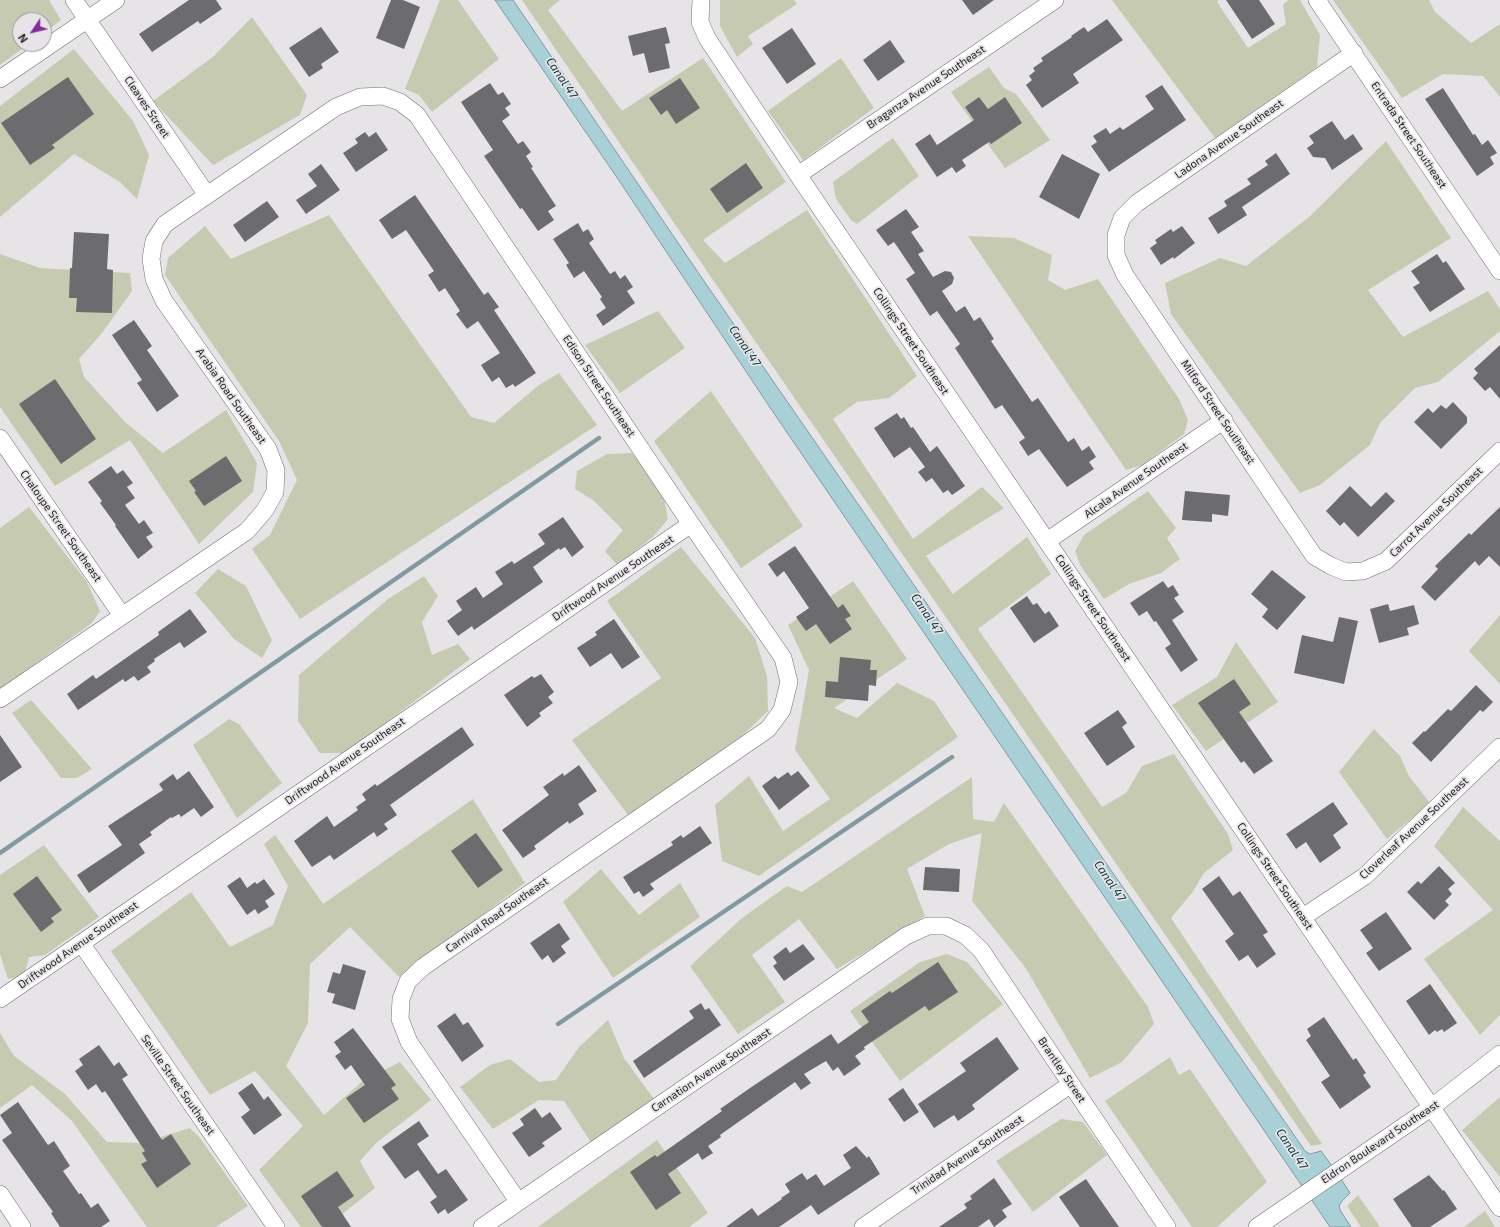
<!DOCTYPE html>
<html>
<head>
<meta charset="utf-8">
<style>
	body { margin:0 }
	#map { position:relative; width:1500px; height:1227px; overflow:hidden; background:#e7e4e7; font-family:"Exo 2",sans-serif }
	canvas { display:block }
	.north { position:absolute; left:12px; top:12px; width:40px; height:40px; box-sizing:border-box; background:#e7e4e7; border:1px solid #979597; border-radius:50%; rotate:235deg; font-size:11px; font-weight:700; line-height:16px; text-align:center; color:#1f1e1f }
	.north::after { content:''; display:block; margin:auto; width:14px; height:18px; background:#832d9a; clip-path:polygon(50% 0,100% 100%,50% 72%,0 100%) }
</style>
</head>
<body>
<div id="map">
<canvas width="1500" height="1227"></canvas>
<div class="north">N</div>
</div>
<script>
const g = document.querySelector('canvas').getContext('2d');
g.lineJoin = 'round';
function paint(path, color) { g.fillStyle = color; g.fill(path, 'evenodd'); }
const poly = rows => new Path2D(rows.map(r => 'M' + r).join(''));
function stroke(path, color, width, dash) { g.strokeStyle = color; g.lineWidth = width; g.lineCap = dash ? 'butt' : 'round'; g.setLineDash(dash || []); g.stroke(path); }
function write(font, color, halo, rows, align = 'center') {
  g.font = font + ' "Exo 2",sans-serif'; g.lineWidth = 3.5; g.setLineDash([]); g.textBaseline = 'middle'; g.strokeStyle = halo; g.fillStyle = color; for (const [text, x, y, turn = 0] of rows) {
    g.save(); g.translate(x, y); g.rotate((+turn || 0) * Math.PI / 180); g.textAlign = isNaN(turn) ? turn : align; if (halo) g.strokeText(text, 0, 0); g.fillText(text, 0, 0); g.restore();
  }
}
const green = poly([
	[0,0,49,0,61,20,44,33,44,20,20,20,20,44,29,44,0,65],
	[440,0,458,0,499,59,432,112,419,95,405,89],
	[522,0,560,0,548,10,622,111,703,58,786,182,703,240,725,263,807,210,917,376,889,398,857,402,833,419,913,539,982,487,1004,508,926,556,953,594,1027,537,1051,574,978,629,1102,807,1126,793,1142,766,1174,754,1228,834,1233,850,1204,873,1192,893,1171,918,1322,1144,1311,1146,713,280],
	[720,0,794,0,797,4,748,36,753,44,737,57,720,26],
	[1112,0,1219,0,1217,2,1248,48,1286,24,1283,5,1288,0,1300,0,1320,35,1317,67,1215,138],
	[1333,0,1429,0,1435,12,1471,43,1500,24,1500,97,1483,76,1443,74,1402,98],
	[252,17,307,95,300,115,213,165,153,101,214,56],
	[74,49,133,121,149,155,137,199,120,182,74,154,0,217,0,106],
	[841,58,874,108,803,160,768,111],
	[989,67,1004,88,1016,94,1050,140,1005,168,951,92],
	[893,138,919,176,857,224,851,220,836,199,833,182],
	[1386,141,1451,238,1368,290,1403,337,1488,291,1500,309,1500,331,1438,382,1415,388,1380,423,1370,445,1320,485,1300,493,1171,314,1165,283,1220,258,1246,266,1309,217],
	[329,215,471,417,494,423,539,385,559,373,597,425,300,619,252,549,270,535,297,480,279,441,165,275,168,258,205,226,231,259],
	[968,236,1014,238,1052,255,1048,280,1065,290,1098,279,1179,399,1188,420,1184,434,1142,465,1126,470],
	[0,254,40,268,130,273,132,291,102,333,79,359,84,377,125,422,163,453,226,410,257,463,253,492,199,544,130,440,55,486,0,407],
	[658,311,685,348,620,393,585,345],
	[711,391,803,526,741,568,654,441],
	[632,453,663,494,668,519,653,537,617,565,605,551,623,530,593,500,575,489,577,471,607,454],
	[1148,491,1176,528,1167,538,1180,559,1161,573,1129,584,1104,599,1080,565,1075,551,1084,535],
	[29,507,87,582,100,611,92,623,0,689,0,528],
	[681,547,755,638,767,676,768,711,742,736,628,815,572,740,661,678,607,601],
	[218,569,246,586,272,640,262,658,234,639,195,593],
	[424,576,438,596,422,622,432,655,458,644,470,659,346,753,320,753,298,721,299,675,388,599],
	[853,581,907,659,834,708,857,718,897,683,934,701,958,737,759,876,722,861,715,805,749,776,783,831,830,799,795,750,809,670,788,625],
	[1500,615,1500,684,1469,651],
	[1236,642,1278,702,1206,751,1172,705,1217,677],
	[31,700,92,769,77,778,61,778,12,713],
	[229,719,239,724,282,783,237,818,193,745],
	[1374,729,1400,756,1409,776,1430,803,1387,839,1339,772],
	[972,777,973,819,994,822,1004,803,1148,1007,1154,1024,1122,1062,1090,1078,1025,967,972,901,982,833,949,844,907,869,925,916,837,969,799,919,752,955,785,1002,738,1034,690,966,742,918,787,886,802,892],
	[473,799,525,883,399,977,350,927,310,964,308,1023,286,1066,324,1115,364,1080,400,1062,431,1100,376,1143,360,1161,375,1188,326,1227,301,1227,259,1170,303,1126,255,1071,210,1095,111,951,191,892,230,947,273,925,288,886,264,844,275,835,323,904],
	[1463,807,1500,841,1500,1015,1480,1035,1424,959,1493,910,1434,846],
	[44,845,99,917,45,955,29,957,24,976,8,979,0,954,0,875],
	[601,869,639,915,680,883,700,917,613,978,563,902],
	[947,954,967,962,1003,1004,900,1081,850,1011,920,962],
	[608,1020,624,1058,654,1099,592,1144,564,1101,539,1100,493,1129,460,1087,490,1065,510,1059,539,1082,556,1080,579,1047],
	[0,1033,14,1056,65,1094,107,1142,141,1143,190,1128,200,1138,248,1206,216,1227,147,1227,72,1121,32,1085,0,1108],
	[1170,1057,1179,1075,1190,1069,1267,1182,1217,1227,1192,1227,1105,1101],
	[1500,1097,1500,1177,1462,1130],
	[1061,1119,1083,1122,1107,1155,1033,1212,996,1161],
	[657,1140,708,1213,689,1227,538,1227],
	[1358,1195,1380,1227,1361,1227,1347,1206],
	[1485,1211,1495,1227,1464,1227]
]);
const water = poly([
	[495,0,513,0,706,284,1305,1151,1310,1154,1321,1151,1332,1166,1302,1186,771,409,618,179,495,0],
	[1341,1179,1350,1193,1342,1201,1339,1206,1340,1210,1351,1227,1330,1227,1311,1199,1341,1179]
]);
const stream = poly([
	[0,853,599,438],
	[558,1024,952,757]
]);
const building = poly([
	[189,0,216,0,222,9,200,24,198,21,152,52,139,34],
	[391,0,403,0,420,7,404,49,376,38],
	[962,0,994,0,973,15],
	[1226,0,1259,0,1275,24,1252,39],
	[1107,19,1123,40,1073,74,1079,83,1042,108,1026,85,1032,80,1029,76,1035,71,1033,68,1043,61,1041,58,1072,37,1071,36,1084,27,1088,32],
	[321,27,339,52,321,64,323,68,309,77,289,48],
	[666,27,670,43,665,44,670,68,649,73,644,53,633,56,628,36],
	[792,28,816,64,787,84,762,48],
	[890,40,905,62,878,81,863,60],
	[68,77,94,114,52,145,55,148,30,165,1,123],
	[680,78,700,108,676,124,667,110,661,115,649,98],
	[490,83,498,95,503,92,511,104,505,108,510,115,502,121,518,144,523,141,531,152,526,156,533,167,531,168,556,206,548,211,554,220,538,231,522,208,520,209,484,156,493,150,461,102],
	[1162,85,1186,120,1109,172,1091,146,1097,142,1093,136,1106,128,1110,134,1120,127,1123,130,1154,109,1145,96],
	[1443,88,1473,135,1475,134,1482,145,1488,140,1497,153,1490,157,1494,164,1477,176,1425,99],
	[979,97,988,109,1005,97,1022,123,991,144,989,142,962,160,966,166,956,173,952,167,937,177,915,144,930,134,937,145,974,120,965,107],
	[1332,121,1345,140,1353,134,1363,149,1332,170,1325,158,1313,157,1307,148,1314,143,1309,136],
	[365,132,369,137,376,132,388,150,356,172,343,153,358,143,355,139],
	[1276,153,1290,174,1242,207,1247,215,1218,234,1208,218,1227,206,1224,201,1251,184,1247,179,1268,165,1265,161],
	[1062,154,1100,174,1079,219,1039,197],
	[746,163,763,188,727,213,710,189],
	[321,164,340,190,306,214,296,200,317,186,308,174],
	[415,195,484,295,488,292,499,307,494,310,536,373,515,387,513,384,506,388,499,377,492,382,481,365,500,353,478,321,467,329,456,314,460,311,445,288,439,292,428,275,434,271,406,230,392,239,379,220],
	[267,201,279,217,245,242,233,225],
	[906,209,919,227,911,232,924,251,918,254,933,277,945,271,951,272,954,278,952,284,942,291,956,312,965,306,974,321,980,317,994,339,991,341,1032,402,1038,398,1068,442,1074,438,1082,451,1089,446,1096,457,1089,462,1094,469,1067,487,1039,449,1028,456,1019,442,1025,438,1002,405,995,409,955,348,960,344,937,311,930,316,906,279,915,273,894,242,888,246,876,230],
	[578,223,583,232,588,229,594,239,589,243,610,274,615,271,620,279,625,275,633,287,627,291,635,303,603,326,596,315,606,308,600,299,602,297,584,271,574,278,566,265,569,263,553,239],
	[1182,226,1195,243,1174,259,1173,257,1161,265,1150,248,1157,243,1155,240,1171,229,1173,232],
	[74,232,109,234,107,269,113,270,112,313,76,312,77,298,69,298,70,268,72,268],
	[1437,254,1443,263,1446,261,1465,289,1430,312,1413,287,1420,283,1411,271],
	[134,320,152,346,147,350,179,396,157,412,137,383,142,380,112,335],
	[1500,345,1500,399,1490,387,1485,391,1473,378,1478,373,1474,369],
	[55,379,96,439,61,464,19,404],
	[1453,402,1467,417,1467,423,1441,449,1414,422,1428,408,1433,413,1441,405,1446,409],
	[897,413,901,419,904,417,911,428,913,427,930,452,937,446,965,486,952,495,948,490,943,493,932,478,926,482,918,472,925,467,910,447,894,458,874,428],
	[226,456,242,481,204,506,194,492,196,491,189,481],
	[111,466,117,474,123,470,133,483,127,487,135,498,125,505,139,524,144,520,153,533,146,537,153,547,138,559,115,526,116,525,100,503,102,501,88,482],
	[1350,486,1371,507,1386,492,1395,501,1358,537,1344,522,1340,526,1326,511],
	[1185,491,1230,495,1228,516,1212,514,1212,522,1182,520],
	[1500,507,1500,567,1489,556,1479,566,1475,561,1435,601,1421,587,1438,569,1435,566,1469,533,1471,535],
	[563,517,584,547,572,557,565,547,560,550,559,548,533,567,543,582,474,630,472,626,458,636,447,621,462,610,456,601,476,587,483,598,503,584,495,572,512,561,514,564,545,544,538,534],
	[795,546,838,608,843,604,851,616,845,619,852,629,830,644,816,624,806,631,796,617,809,608,784,571,777,577,768,564],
	[1272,570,1306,597,1277,630,1262,617,1268,609,1251,594],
	[1163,581,1168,588,1173,585,1179,595,1174,598,1184,612,1172,620,1198,660,1181,672,1165,648,1171,644,1156,621,1154,622,1147,611,1139,616,1130,603],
	[1027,596,1033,605,1037,603,1045,614,1049,611,1059,626,1034,643,1010,608],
	[1388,604,1390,611,1414,605,1419,624,1407,628,1409,635,1379,643,1370,609],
	[190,609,207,632,184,648,180,642,154,659,155,661,147,667,151,672,138,681,134,676,125,682,123,679,78,710,67,694,93,675,96,679,159,635,158,632],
	[1339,617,1358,621,1344,684,1294,673,1302,635,1333,642],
	[614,619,640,657,622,669,611,653,590,667,577,648,597,635,595,632],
	[840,657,871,660,870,670,877,670,876,686,869,685,868,701,825,697,826,681,838,682],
	[541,674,554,692,548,697,553,703,539,713,541,716,527,727,504,695,532,676,534,678],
	[1234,679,1251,704,1239,712,1273,761,1254,774,1244,761,1241,763,1198,703],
	[1476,685,1493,702,1483,712,1480,710,1431,762,1412,743,1424,731,1425,732,1448,709,1451,711],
	[1118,710,1127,723,1122,727,1135,747,1107,766,1084,733],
	[462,727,474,745,390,805,397,815,384,824,388,829,377,837,374,832,334,860,330,855,312,867,294,841,327,816,334,827,358,810,356,807,366,800,362,794,375,784,377,786],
	[0,735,22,767,0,782],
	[579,765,597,791,578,804,584,814,569,824,568,821,534,846,536,849,523,858,502,830,549,795,543,787,563,773,564,776],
	[189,771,214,807,201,817,194,808,181,817,179,814,172,818,171,817,150,832,152,835,139,844,145,853,89,893,77,875,122,845,108,826,163,790,159,784,173,774,177,780],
	[798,771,810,786,779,810,762,786,775,776,778,779,788,772,791,776],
	[1333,802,1348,824,1333,835,1341,848,1320,863,1306,842,1296,849,1286,834],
	[700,826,712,843,650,884,654,889,643,897,639,891,634,894,623,877,673,845,671,842,681,835,683,838],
	[476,833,503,870,478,888,451,851],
	[1439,866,1455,883,1448,889,1452,894,1445,901,1449,905,1434,920,1407,892,1418,881,1421,884],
	[925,867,960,869,959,892,923,890],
	[37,876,62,910,51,918,54,922,41,932,13,894],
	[1219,876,1233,896,1240,891,1268,932,1263,935,1276,954,1257,968,1248,955,1239,961,1225,941,1234,934,1202,889],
	[240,877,247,888,255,882,257,884,264,879,275,894,265,901,269,907,258,914,255,909,247,915,227,886],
	[1386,912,1412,949,1379,971,1366,953,1373,948,1360,930],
	[559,923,570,939,561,946,566,953,553,963,548,955,542,960,530,943],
	[803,944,815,959,784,981,773,966,777,963,773,957,786,947,790,953],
	[938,962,958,992,929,1011,925,1006,864,1047,865,1049,855,1056,861,1064,844,1076,838,1067,833,1071,826,1061,804,1074,811,1083,801,1090,795,1082,720,1135,721,1137,708,1146,713,1153,702,1160,698,1153,668,1174,681,1193,656,1210,630,1172,655,1155,657,1157,722,1111,720,1109,750,1088,831,1034,838,1044,869,1022,861,1011,890,991,892,993],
	[343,964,366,971,355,1010,332,1003,335,994,327,992,333,972,340,974],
	[1430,984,1457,1023,1444,1032,1442,1029,1437,1032,1435,1030,1429,1035,1406,1001],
	[701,1003,705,1010,709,1008,721,1025,644,1078,633,1061,694,1018,689,1011],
	[455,1013,463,1025,468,1022,484,1046,462,1062,437,1026],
	[1324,1017,1353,1060,1356,1058,1366,1073,1363,1075,1371,1087,1340,1109,1321,1082,1330,1076,1306,1040,1311,1036,1307,1029],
	[353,1028,396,1085,391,1088,399,1099,364,1123,346,1098,365,1085,351,1065,345,1070,335,1056,341,1052,334,1042],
	[997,1037,1019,1069,972,1105,975,1109,968,1114,958,1121,954,1115,934,1128,918,1104,966,1071,960,1063],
	[99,1045,114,1066,119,1062,128,1075,122,1079,162,1140,171,1134,191,1164,157,1188,141,1164,147,1161,142,1153,145,1151,105,1091,102,1093,96,1084,88,1090,75,1071,83,1065,79,1059],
	[252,1083,264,1100,268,1096,282,1115,254,1135,241,1117,250,1110,238,1093],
	[903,1088,919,1112,904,1122,888,1099],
	[18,1102,48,1145,54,1141,70,1166,63,1171,79,1194,81,1193,91,1208,98,1203,110,1221,101,1227,60,1227,51,1213,53,1212,2,1140,12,1133,0,1115],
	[535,1108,542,1118,550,1112,562,1129,542,1143,545,1146,529,1157,512,1133,524,1125,520,1119],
	[419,1121,429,1136,417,1144,438,1174,446,1169,468,1200,448,1214,445,1209,438,1214,430,1202,437,1197,418,1170,405,1179,382,1147],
	[856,1146,867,1158,869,1156,880,1174,818,1215,811,1205,779,1227,726,1227,752,1208,758,1216,782,1199,781,1198,790,1192,785,1184,802,1173,807,1180,816,1174,824,1186,851,1168,843,1155],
	[337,1171,354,1196,338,1207,351,1227,322,1227,301,1196],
	[1429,1175,1443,1191,1444,1190,1457,1209,1430,1227,1412,1227,1393,1199],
	[994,1178,1012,1204,1002,1210,1007,1217,994,1227,989,1219,978,1227,939,1227,967,1208,964,1204,972,1199,970,1196],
	[1086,1179,1090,1185,1119,1227,1080,1227,1059,1197]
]);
const minor = poly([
	[74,0,207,195],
	[701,0,700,22,707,38,798,175,1500,1208],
	[1317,0,1500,271],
	[1354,53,1137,203,1122,218,1116,235,1116,255,1125,275,1314,556,1331,566,1346,572,1363,571,1386,561,1500,451],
	[0,79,116,0],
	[798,175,1055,0],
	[0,438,121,614],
	[1047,541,1224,420],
	[0,699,247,531,265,510,275,492,276,470,268,449,164,301,154,279,151,259,154,241,165,224,336,107,360,97,383,96,400,102,417,115,691,524,783,658,789,682,782,710,768,729,423,967,408,981,401,999,400,1019,409,1042,518,1201],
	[1303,917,1365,876,1500,747],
	[81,943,276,1227],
	[0,999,691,524],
	[0,1194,22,1227],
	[482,1227,906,936,928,926,946,926,965,935,981,950,1167,1227],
	[863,1227,1071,1084],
	[1257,1227,1432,1107,1500,1054]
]);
const streetNames = [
	["Braganza Avenue Southeast",926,87,-34],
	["Cleaves Street",147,107,56],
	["Entrada Street Southeast",1409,135,56],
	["Ladona Avenue Southeast",1229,139,-35],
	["Collings Street Southeast",911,341,56],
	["Edison Street Southeast",599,386,56],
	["Arabia Road Southeast",231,396,55],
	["Milford Street Southeast",1218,412,56],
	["Alcala Avenue Southeast",1136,480,-35],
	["Carrot Avenue Southeast",1436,512,-44],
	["Chaloupe Street Southeast",61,526,55],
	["Driftwood Avenue Southeast",613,578,-34],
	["Collings Street Southeast",1093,608,56],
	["Driftwood Avenue Southeast",345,761,-35],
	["Cloverleaf Avenue Southeast",1414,828,-43],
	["Collings Street Southeast",1275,876,56],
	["Carnival Road Southeast",497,915,-35],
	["Driftwood Avenue Southeast",78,945,-35],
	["Carnation Avenue Southeast",711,1070,-34],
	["Brantley Street",1062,1070,56],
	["Seville Street Southeast",178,1085,55],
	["Eldron Boulevard Southeast",1380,1142,-34],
	["Trinidad Avenue Southeast",967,1155,-34]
];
const waterNames = [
	["Canal 47",562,78,56],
	["Canal 47",745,346,56],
	["Canal 47",927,614,56],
	["Canal 47",1110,881,56],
	["Canal 47",1292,1149,56]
];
paint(green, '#c6cab0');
paint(water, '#a9cfd7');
stroke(water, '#809aa0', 1);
stroke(stream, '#809aa0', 4.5);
paint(building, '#6c6c6f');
stroke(minor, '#726f72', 18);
stroke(minor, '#fff', 17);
write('11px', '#1f1e1f', '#e7e4e7', streetNames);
write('italic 12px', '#0a3138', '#e7e4e7', waterNames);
</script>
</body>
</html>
